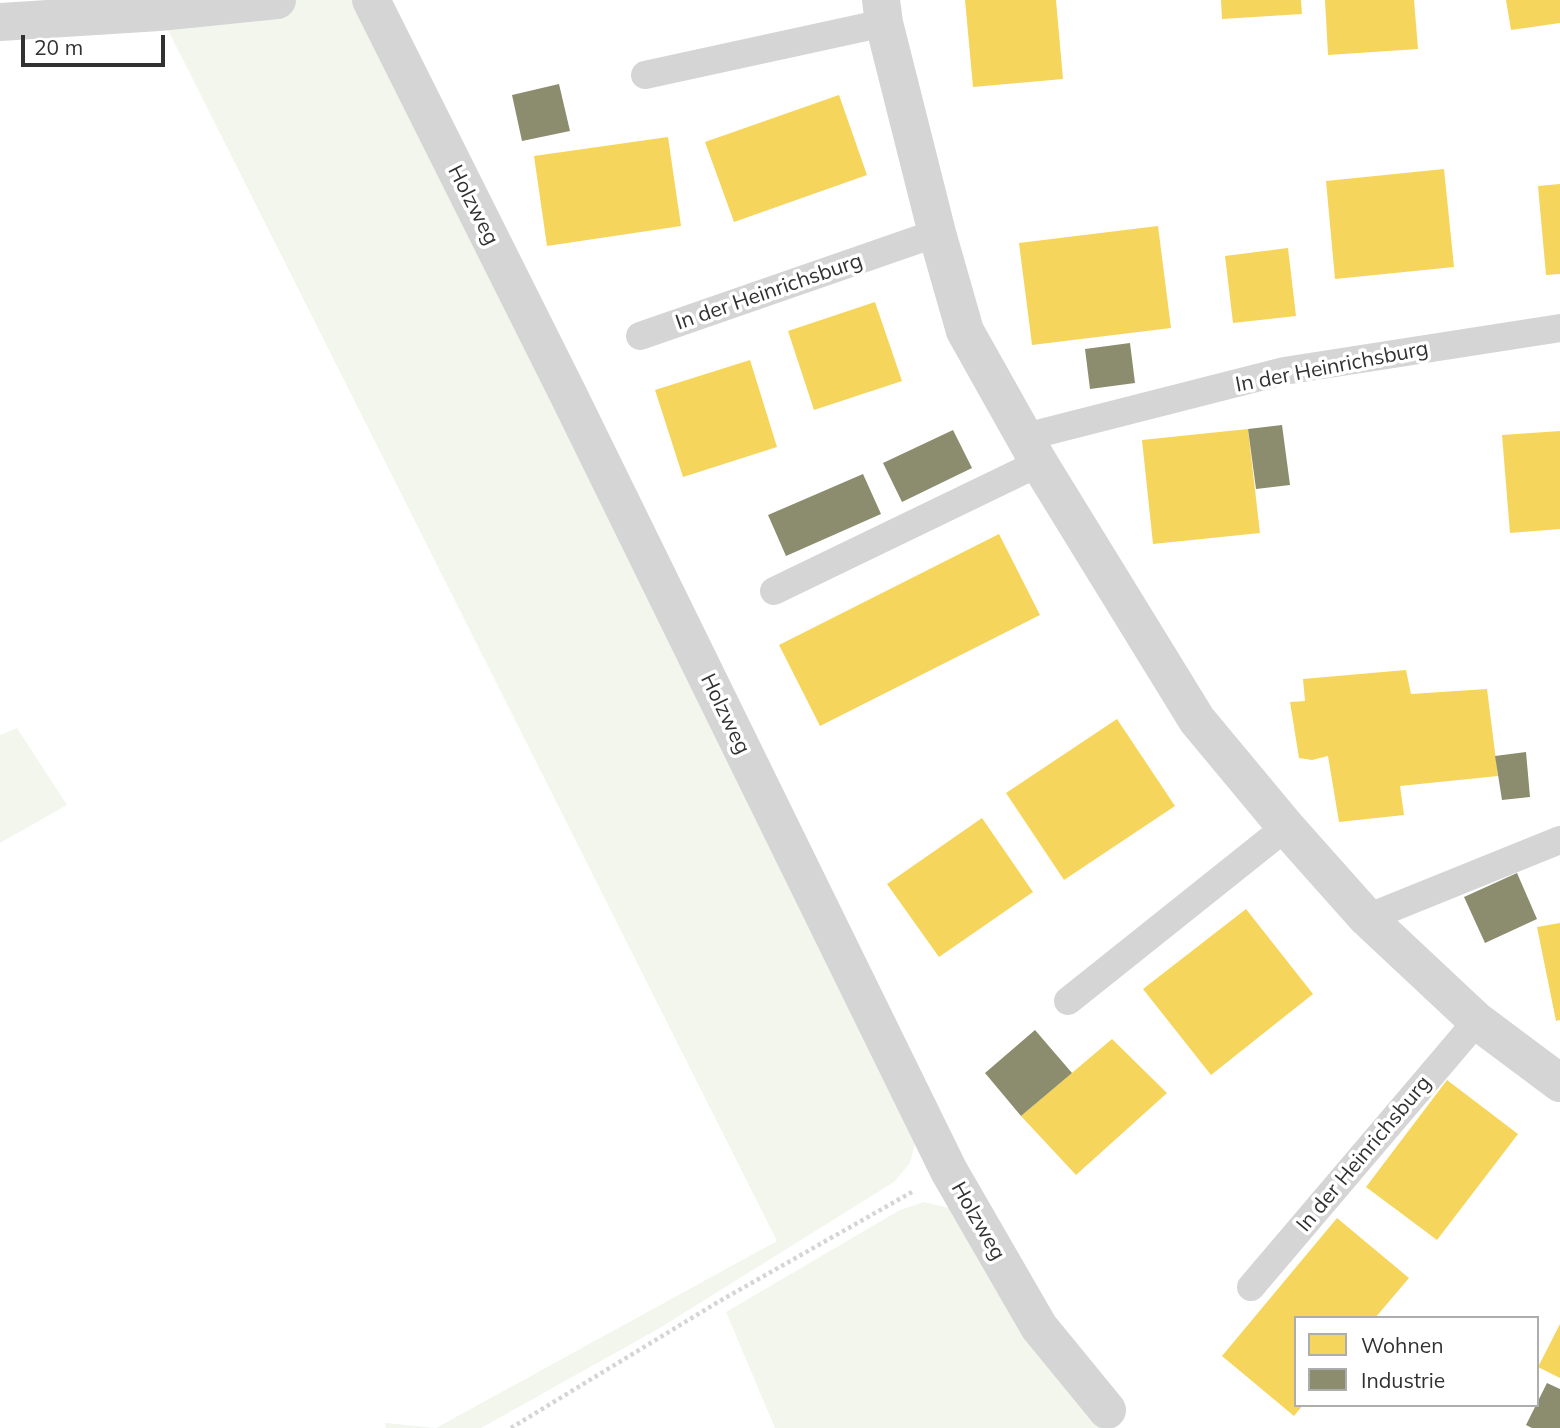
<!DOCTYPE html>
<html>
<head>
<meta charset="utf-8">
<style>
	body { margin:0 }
	#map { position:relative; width:1560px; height:1428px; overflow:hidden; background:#fff; font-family:Mulish,sans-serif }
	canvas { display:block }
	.legend { position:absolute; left:1294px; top:1316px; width:245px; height:91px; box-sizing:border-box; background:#fff; border:2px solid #adadad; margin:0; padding:9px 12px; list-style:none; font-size:21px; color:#313131 }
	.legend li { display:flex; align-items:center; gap:14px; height:35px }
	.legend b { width:35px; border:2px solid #adadad }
	.scale { position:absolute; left:21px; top:35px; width:144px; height:32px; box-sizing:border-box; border:4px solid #313131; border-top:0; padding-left:9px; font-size:21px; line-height:24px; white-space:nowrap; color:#313131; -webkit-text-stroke:5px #fff; paint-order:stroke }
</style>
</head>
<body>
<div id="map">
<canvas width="1560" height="1428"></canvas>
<ul class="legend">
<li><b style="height:19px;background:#f6d55c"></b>Wohnen</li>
<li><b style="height:19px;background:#8c8c6e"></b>Industrie</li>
</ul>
<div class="scale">20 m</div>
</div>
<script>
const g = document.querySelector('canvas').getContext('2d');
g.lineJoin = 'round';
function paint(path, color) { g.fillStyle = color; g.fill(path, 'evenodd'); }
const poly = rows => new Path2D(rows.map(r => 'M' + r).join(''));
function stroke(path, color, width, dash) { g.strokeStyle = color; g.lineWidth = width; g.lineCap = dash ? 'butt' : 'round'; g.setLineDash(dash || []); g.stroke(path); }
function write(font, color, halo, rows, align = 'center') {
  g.font = font + ' Mulish,sans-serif'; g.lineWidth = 7; g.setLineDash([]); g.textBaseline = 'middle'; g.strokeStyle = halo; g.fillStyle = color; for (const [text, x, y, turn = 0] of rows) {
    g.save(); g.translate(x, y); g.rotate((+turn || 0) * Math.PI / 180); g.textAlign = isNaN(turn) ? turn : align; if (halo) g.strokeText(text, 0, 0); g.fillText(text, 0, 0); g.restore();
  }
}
const green = poly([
	[276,0,371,0,915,1143,910,1163,894,1182,658,1329,481,1428,386,1428,385,1423,436,1428,777,1241,159,12],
	[17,728,67,805,0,843,0,735],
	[924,1202,949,1208,1105,1428,775,1428,726,1312,900,1210]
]);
const homes = poly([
	[965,0,1056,0,1063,79,973,87],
	[1221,0,1301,0,1302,14,1222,19],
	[1325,0,1414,0,1418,49,1328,55],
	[1506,0,1560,0,1560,23,1511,30],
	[839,95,867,175,734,222,705,142],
	[668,137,681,226,547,246,534,156],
	[1444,169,1454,267,1335,279,1326,181],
	[1560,184,1560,274,1546,275,1538,186],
	[1158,226,1171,328,1032,345,1019,243],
	[1288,248,1296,316,1233,323,1225,256],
	[875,302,902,381,814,410,788,331],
	[750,360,777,447,683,477,655,390],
	[1248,429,1260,533,1153,544,1142,440],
	[1560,431,1560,529,1510,533,1502,435],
	[999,534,1040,615,820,726,779,645],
	[1406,670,1411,694,1487,689,1498,776,1400,786,1404,815,1339,822,1328,756,1312,760,1299,758,1290,702,1305,701,1303,679],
	[1117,719,1175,806,1064,880,1006,793],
	[982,818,1033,892,939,957,887,884],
	[1246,909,1313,994,1211,1075,1143,989],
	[1560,923,1560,1020,1556,1021,1537,927],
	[1112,1039,1167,1093,1076,1175,1021,1116],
	[1447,1080,1518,1134,1437,1240,1366,1187],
	[1337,1218,1409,1278,1375,1318,1296,1318,1296,1405,1303,1405,1294,1416,1222,1356],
	[1560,1324,1560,1378,1538,1367]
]);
const industry = poly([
	[559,84,570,131,522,141,512,95],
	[1130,343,1135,383,1090,389,1085,349],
	[1282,425,1290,485,1256,489,1248,429],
	[953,430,972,468,902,502,883,463],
	[863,474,881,514,786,556,768,515],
	[1526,752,1530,797,1502,800,1495,756],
	[1517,873,1537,919,1485,943,1464,897],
	[1035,1030,1072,1073,1021,1116,985,1073],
	[1547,1383,1560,1389,1560,1428,1532,1428,1526,1425]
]);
const path = poly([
	[511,1428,718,1302,912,1192]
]);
const lane = poly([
	[645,75,884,23],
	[640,336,937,233],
	[1025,437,1284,371,1560,328],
	[774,591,1039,463],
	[1367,918,1560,840],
	[1068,1001,1286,827],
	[1251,1287,1477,1021]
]);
const street = poly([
	[371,0,568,394,949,1171,1039,1327,1107,1410],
	[881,0,884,23,937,233,965,331,1039,463,1197,720,1286,827,1367,918,1477,1021,1560,1083],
	[0,22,159,12,277,0]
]);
const streetNames = [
	["Holzweg",473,205,63],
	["In der Heinrichsburg",769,292,-19],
	["In der Heinrichsburg",1332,367,-11],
	["Holzweg",725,714,64],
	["In der Heinrichsburg",1364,1154,-50],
	["Holzweg",978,1221,60]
];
paint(green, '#f2f6ed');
paint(homes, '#f6d55c');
paint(industry, '#8c8c6e');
stroke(path, '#d5d5d5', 4.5, [3.5, 3.5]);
stroke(lane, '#d5d5d5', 28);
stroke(street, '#d5d5d5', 38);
write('21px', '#313131', '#fff', streetNames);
</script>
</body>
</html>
